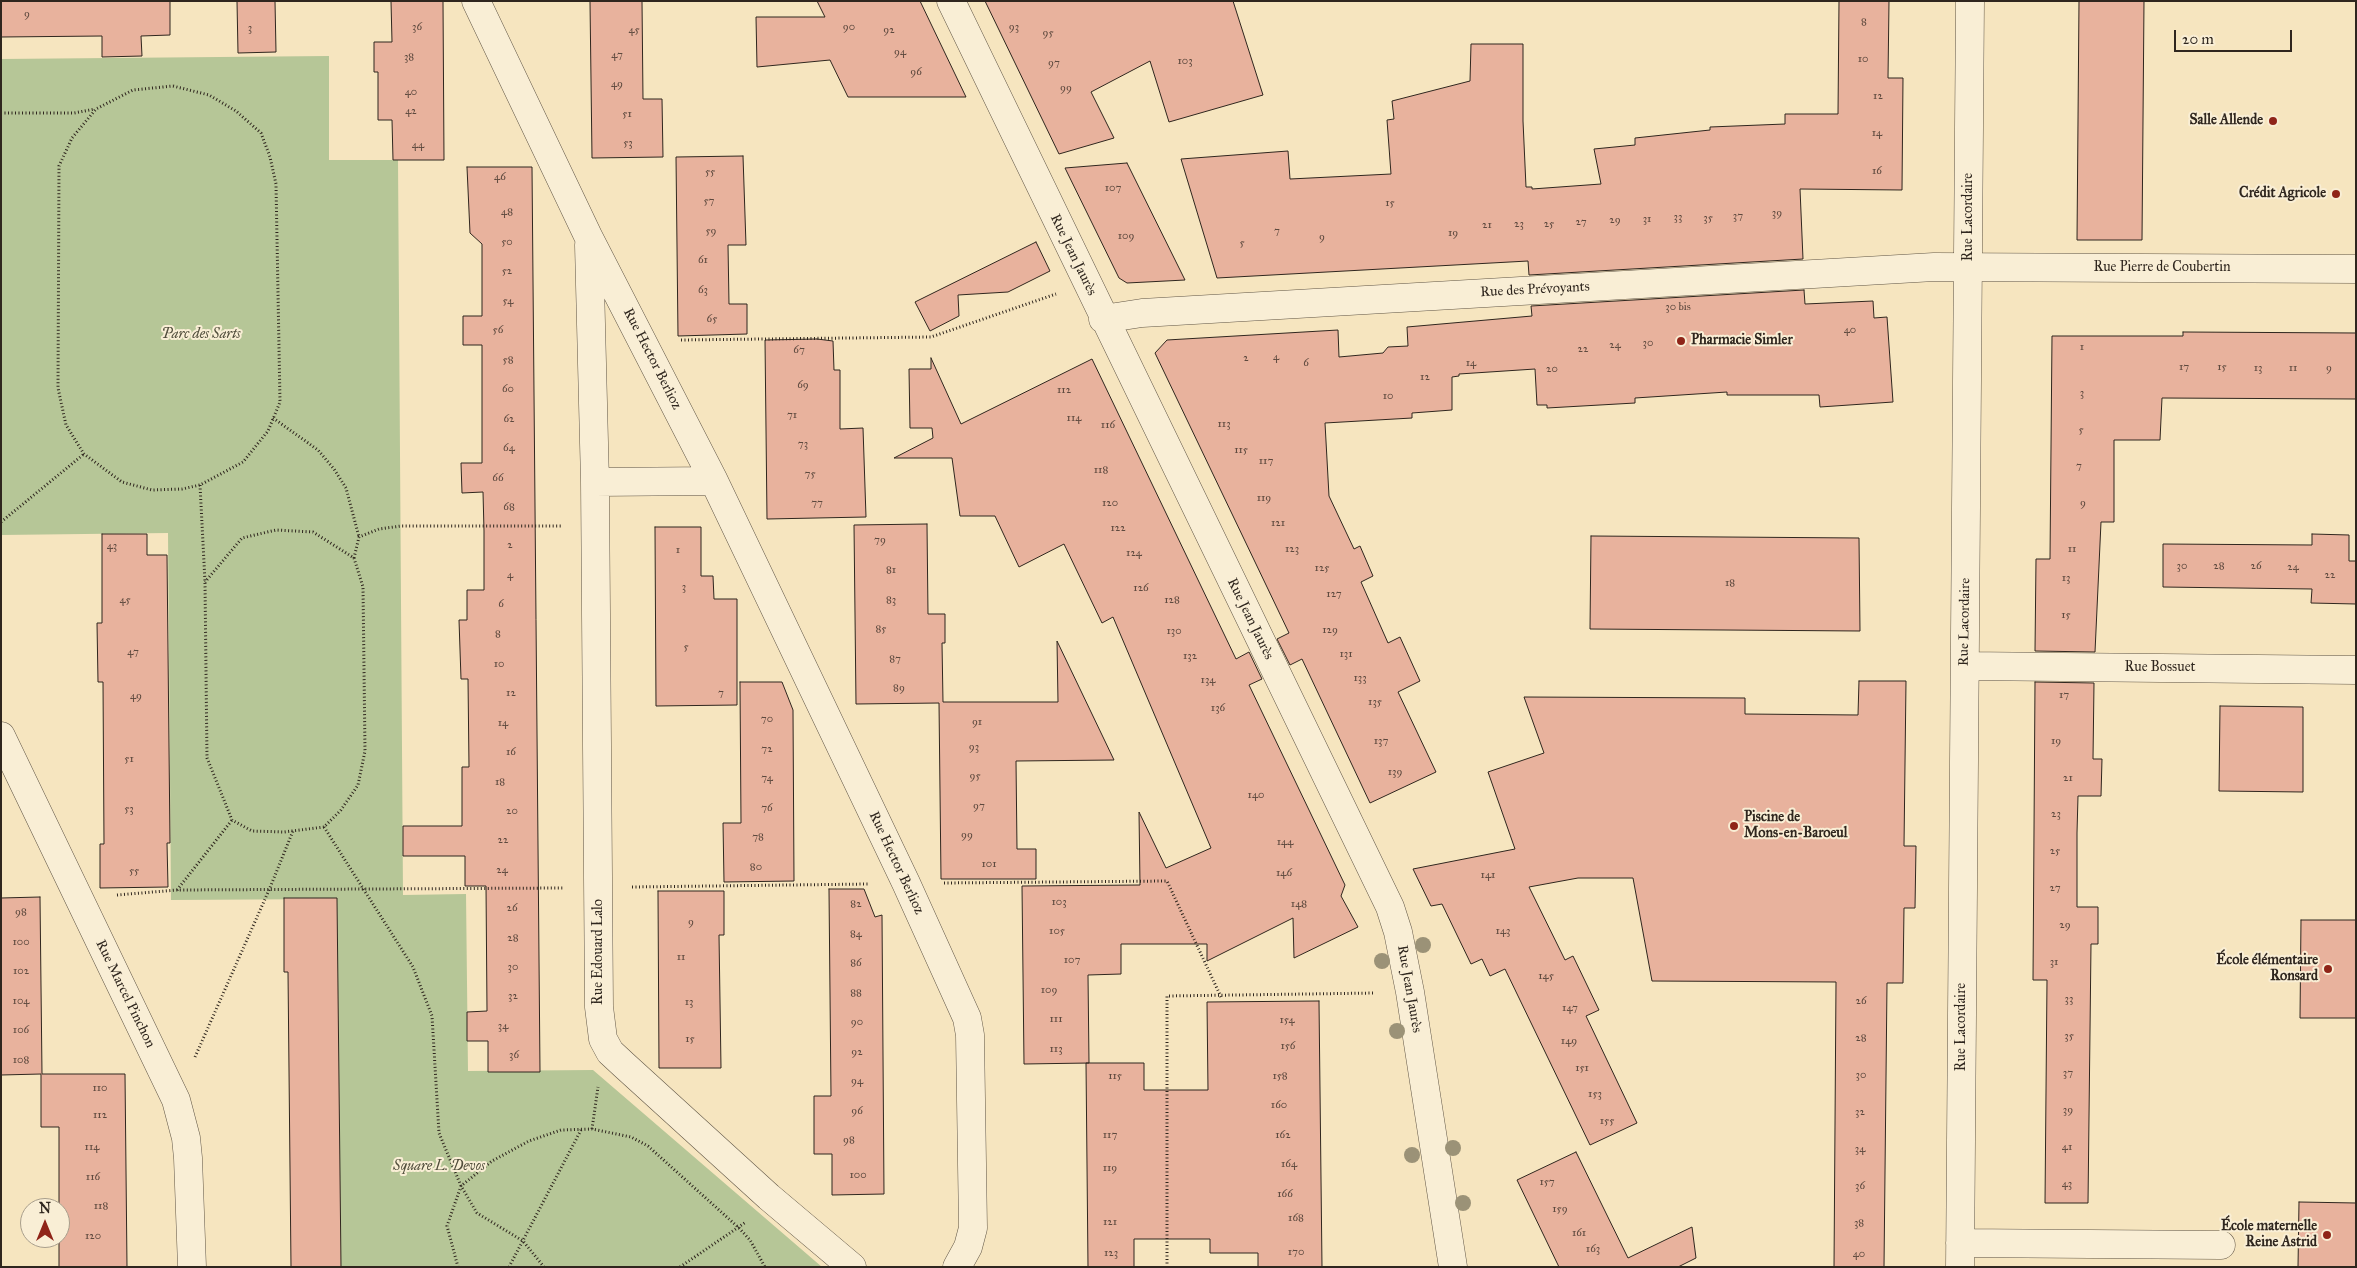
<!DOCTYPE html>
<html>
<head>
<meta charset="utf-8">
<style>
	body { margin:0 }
	#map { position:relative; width:2357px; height:1268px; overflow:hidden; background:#f6e5bf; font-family:"IM FELL Great Primer",serif }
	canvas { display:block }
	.frame { position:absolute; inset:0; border:2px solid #2f261e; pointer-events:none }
	.north { position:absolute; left:20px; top:1198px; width:50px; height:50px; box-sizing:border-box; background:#f9eed5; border:1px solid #a89e8c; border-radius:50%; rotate:0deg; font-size:14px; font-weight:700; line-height:20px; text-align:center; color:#2f261e }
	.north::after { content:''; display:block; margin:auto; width:18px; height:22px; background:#8f2418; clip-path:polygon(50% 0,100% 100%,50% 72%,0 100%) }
	.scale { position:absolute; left:2174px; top:30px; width:118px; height:22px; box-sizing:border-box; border:2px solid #2f261e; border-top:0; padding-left:6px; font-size:15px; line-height:18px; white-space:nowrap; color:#2f261e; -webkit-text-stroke:4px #f9eed5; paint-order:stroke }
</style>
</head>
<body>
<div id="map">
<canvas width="2357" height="1268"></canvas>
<div class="frame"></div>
<div class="north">N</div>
<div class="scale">20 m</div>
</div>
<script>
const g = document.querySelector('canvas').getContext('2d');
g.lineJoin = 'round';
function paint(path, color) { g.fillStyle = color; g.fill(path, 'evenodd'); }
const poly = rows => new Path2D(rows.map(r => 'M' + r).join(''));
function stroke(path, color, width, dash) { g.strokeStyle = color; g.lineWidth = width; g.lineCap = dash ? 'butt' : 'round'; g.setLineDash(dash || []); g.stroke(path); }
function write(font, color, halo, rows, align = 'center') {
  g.font = font + ' "IM FELL Great Primer",serif'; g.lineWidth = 4; g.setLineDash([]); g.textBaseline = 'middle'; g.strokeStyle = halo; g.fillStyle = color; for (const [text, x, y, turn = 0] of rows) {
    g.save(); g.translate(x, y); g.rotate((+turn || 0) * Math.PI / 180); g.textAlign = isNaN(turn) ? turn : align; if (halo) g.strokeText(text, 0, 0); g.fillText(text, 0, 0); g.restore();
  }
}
const green = poly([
	[329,56,329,160,398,160,403,895,466,894,468,1071,593,1070,822,1267,341,1267,337,899,171,900,168,533,1,535,1,59]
]);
const building = poly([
	[1,1,170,1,170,35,141,36,142,56,102,57,102,36,1,37,1,1],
	[237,1,275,1,276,52,238,53,237,1],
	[391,1,443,1,444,160,393,160,392,120,378,120,378,72,374,72,374,42,392,42,391,1],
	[590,1,642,1,643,99,662,99,663,157,592,158,590,1],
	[817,1,920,1,966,97,848,97,830,60,757,67,756,17,825,17,817,1],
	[985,1,1233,1,1263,95,1169,122,1150,61,1091,92,1114,138,1059,154,985,1],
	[1839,1,1889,1,1888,78,1903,78,1902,190,1800,189,1803,259,1529,275,1528,261,1217,278,1181,159,1288,151,1290,179,1391,174,1387,120,1394,119,1392,101,1470,81,1471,44,1523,44,1523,121,1526,187,1532,187,1532,189,1601,184,1594,149,1635,145,1635,138,1710,130,1710,127,1785,124,1785,114,1838,114,1839,1],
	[2079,1,2144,1,2142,240,2077,240,2079,1],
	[743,156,746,245,728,245,729,304,747,304,747,334,678,336,676,157,743,156],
	[1127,163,1185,280,1127,283,1119,278,1065,168,1127,163],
	[467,167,532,167,540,1072,488,1072,488,1041,467,1041,467,1012,487,1011,486,886,465,886,465,856,403,856,403,826,462,826,462,767,469,767,468,679,461,679,459,620,467,620,467,590,484,590,484,531,483,492,462,493,461,463,482,463,482,345,463,345,463,316,482,316,482,244,470,233,467,167],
	[1036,242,1050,271,1008,292,958,295,959,316,930,331,915,302,1036,242],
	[1804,290,1805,304,1873,301,1874,318,1887,317,1893,402,1820,407,1819,395,1727,395,1727,392,1635,398,1635,403,1547,408,1547,405,1537,405,1535,369,1459,374,1459,376,1452,377,1452,410,1412,413,1412,418,1325,423,1329,496,1354,549,1360,546,1373,576,1361,582,1388,643,1400,637,1420,681,1398,692,1436,772,1370,803,1302,659,1290,665,1277,639,1289,633,1155,353,1167,340,1338,330,1339,357,1383,353,1388,347,1408,346,1407,327,1532,316,1531,306,1804,290],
	[2183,332,2356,333,2356,399,2162,398,2160,440,2114,440,2114,522,2101,522,2095,652,2035,651,2036,559,2050,559,2052,336,2183,336,2183,332],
	[817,339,833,341,834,370,840,370,840,429,863,428,866,517,767,519,765,340,817,339],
	[931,358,961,424,1092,359,1236,659,1249,652,1262,679,1249,685,1345,885,1341,896,1358,927,1294,958,1293,918,1207,961,1207,944,1121,944,1121,974,1088,975,1089,1063,1024,1064,1022,886,1140,885,1139,812,1166,868,1211,848,1113,617,1102,623,1064,544,1019,567,995,516,960,516,952,458,894,458,933,438,932,428,910,428,909,369,931,369,931,358],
	[927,524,928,614,945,614,945,643,942,643,943,702,1058,702,1057,641,1114,760,1016,761,1017,849,1036,849,1036,879,941,879,939,703,856,704,854,525,927,524],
	[655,527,701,527,701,576,713,576,714,599,737,599,737,705,656,706,655,527],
	[102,534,147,534,147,555,167,555,170,843,167,843,168,887,100,888,100,844,104,844,103,682,98,682,97,623,102,623,102,534],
	[2312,534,2349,535,2349,561,2356,561,2356,604,2311,603,2312,589,2163,587,2163,544,2312,545,2312,534],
	[1591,536,1859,538,1860,631,1590,629,1591,536],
	[1859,681,1906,681,1904,846,1916,846,1915,908,1904,908,1903,983,1887,983,1884,1267,1834,1267,1836,982,1652,981,1633,878,1578,878,1529,887,1565,960,1573,956,1599,1010,1586,1016,1637,1123,1590,1145,1505,969,1490,976,1482,959,1471,964,1442,904,1431,906,1413,869,1515,849,1488,772,1544,753,1524,697,1745,698,1745,714,1858,715,1859,681],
	[740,682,782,682,793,710,794,881,724,882,723,823,741,823,740,682],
	[2035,682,2094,683,2093,759,2102,759,2101,796,2078,796,2077,833,2077,907,2098,907,2098,944,2091,944,2088,1203,2045,1203,2047,980,2033,980,2035,682],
	[2220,706,2303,707,2303,792,2219,791,2220,706],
	[829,889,864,889,875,917,882,915,884,1194,832,1195,832,1154,814,1154,814,1096,831,1096,829,889],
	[658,891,724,891,724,935,719,935,721,1068,659,1068,658,891],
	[40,897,42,1074,125,1074,127,1267,59,1267,59,1127,41,1127,41,1074,1,1075,1,898,40,897],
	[284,898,337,898,341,1267,291,1267,288,972,284,972,284,898],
	[2301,920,2356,920,2356,1018,2300,1018,2301,920],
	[1319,1001,1322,1267,1258,1267,1258,1253,1210,1253,1210,1239,1134,1239,1134,1267,1088,1267,1086,1063,1144,1063,1144,1090,1208,1090,1207,1002,1319,1001],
	[1576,1152,1628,1258,1692,1227,1696,1258,1678,1267,1559,1267,1517,1180,1576,1152],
	[2299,1202,2356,1203,2356,1267,2298,1267,2299,1202]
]);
const path = poly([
	[173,86,209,95,236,111,261,133,270,157,276,184,280,402,268,431,243,462,200,485,182,489,152,490,122,482,84,454,66,425,58,388,59,166,72,138,96,109,133,90,173,86],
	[1,113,74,113,95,109],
	[681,340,931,337,1056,294],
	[273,418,318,450,334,469,346,488,359,537],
	[200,485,205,582,207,758,232,820,252,831,284,832,324,827,341,810,358,785,365,751,363,587,354,558,313,532,276,530,242,538,205,582],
	[1,522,84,454],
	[354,558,359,537,379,529,401,526,561,526],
	[324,827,413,967,432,1016,439,1133,461,1186,477,1213,523,1241,544,1267],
	[944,883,1167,881,1221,997],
	[632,887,868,884],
	[177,890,232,820],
	[117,895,177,890,563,888],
	[195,1057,269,890,293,831],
	[592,1129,598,1087],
	[458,1267,447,1226,461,1186,492,1161,529,1141,561,1130,592,1129,631,1137,648,1146,739,1228,750,1240,765,1267],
	[509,1267,581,1130],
	[680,1267,746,1222],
	[1167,1267,1167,996,1375,993]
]);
const minor = poly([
	[476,1,589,238,714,481,906,883,967,1018,970,1035,973,1228,968,1247,957,1267],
	[951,1,1390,907,1398,932,1410,992,1453,1267],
	[589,245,595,482,599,1007,603,1039,610,1052,624,1065,769,1197,852,1267],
	[1103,319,1142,313,1934,267,2356,269],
	[595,482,714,481],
	[1965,666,2356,670],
	[1,736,176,1100,186,1138,188,1158,192,1267],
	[1960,1243,2221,1245],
	[1960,1267,1970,1]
]);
const trees = [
	[1423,945],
	[1382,961],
	[1397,1031],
	[1453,1148],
	[1412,1155],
	[1463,1203]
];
const markers = [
	[2273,121,5,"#8f2418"],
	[2336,194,5,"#8f2418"],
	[1681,341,5,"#8f2418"],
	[1734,826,5,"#8f2418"],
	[2328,969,5,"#8f2418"],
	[2327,1235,5,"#8f2418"]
];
const numberNames = [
	["9",27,14],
	["8",1864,22],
	["36",417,27],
	["90",849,27],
	["93",1014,27],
	["3",250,28],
	["45",634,30],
	["92",889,30],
	["95",1048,33],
	["94",900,52],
	["47",617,55],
	["38",409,57],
	["10",1863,59],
	["103",1185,61],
	["97",1054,63],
	["96",916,72],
	["49",617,84],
	["99",1066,88],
	["40",411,92],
	["12",1878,96],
	["42",411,111],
	["51",627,114],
	["14",1877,133],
	["53",628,143],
	["44",418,145],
	["16",1877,171],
	["55",710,172],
	["46",500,177],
	["107",1113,188],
	["57",709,201],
	["15",1390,203],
	["48",507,212],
	["39",1777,213],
	["37",1738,216],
	["33",1678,217],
	["35",1708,218],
	["31",1647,219],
	["29",1615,220],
	["27",1581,222],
	["23",1519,224],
	["25",1549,224],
	["21",1487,225],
	["59",711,231],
	["7",1277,231],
	["19",1453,233],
	["109",1126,236],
	["9",1322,237],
	["50",507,242],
	["5",1242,243],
	["61",703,260],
	["52",507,271],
	["63",703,290],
	["54",508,301],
	["30 bis",1678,307],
	["65",712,319],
	["56",498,330],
	["40",1850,330],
	["30",1648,343],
	["24",1615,345],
	["1",2082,347],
	["22",1583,349],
	["67",799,350],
	["4",1276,357],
	["2",1246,358],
	["58",508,360],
	["6",1306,363],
	["14",1471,363],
	["17",2184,367],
	["15",2222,367],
	["13",2258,368],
	["11",2293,368],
	["9",2329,368],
	["20",1552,369],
	["12",1425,377],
	["69",803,385],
	["60",508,389],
	["112",1064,390],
	["3",2082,393],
	["10",1388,396],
	["71",792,415],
	["114",1074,418],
	["62",509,419],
	["113",1224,424],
	["116",1108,425],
	["5",2081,430],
	["73",803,444],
	["64",509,448],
	["115",1241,450],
	["117",1266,461],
	["7",2079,466],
	["118",1101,470],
	["75",810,474],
	["66",498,478],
	["119",1264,498],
	["77",817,503],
	["120",1110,503],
	["9",2083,503],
	["68",509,507],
	["121",1278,523],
	["122",1118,528],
	["79",880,540],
	["2",510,545],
	["43",112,546],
	["123",1292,549],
	["11",2072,549],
	["1",678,550],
	["124",1134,553],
	["30",2182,566],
	["28",2219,566],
	["26",2256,566],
	["24",2293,567],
	["125",1322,568],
	["81",891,570],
	["4",510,575],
	["22",2330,575],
	["13",2066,578],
	["18",1730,583],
	["3",684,587],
	["126",1141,588],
	["127",1334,594],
	["45",125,600],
	["83",891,600],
	["128",1172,600],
	["6",501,604],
	["15",2066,615],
	["85",881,629],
	["129",1330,630],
	["130",1174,631],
	["8",498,634],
	["5",686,647],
	["47",133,652],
	["131",1346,654],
	["132",1190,656],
	["87",895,659],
	["10",499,664],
	["133",1360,678],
	["134",1208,680],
	["89",899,688],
	["12",511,693],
	["7",721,693],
	["17",2064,695],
	["49",136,696],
	["135",1375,702],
	["136",1218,708],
	["70",767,719],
	["91",977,722],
	["14",503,723],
	["137",1381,741],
	["19",2056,741],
	["93",974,747],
	["72",767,749],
	["16",511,752],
	["51",129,759],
	["139",1395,772],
	["95",975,776],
	["74",767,778],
	["21",2068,778],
	["18",500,782],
	["140",1256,795],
	["97",979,806],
	["76",767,808],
	["53",129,809],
	["20",512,811],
	["23",2056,814],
	["99",967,835],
	["78",758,837],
	["22",503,840],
	["144",1285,842],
	["25",2055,851],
	["101",989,864],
	["80",756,867],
	["24",502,870],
	["55",134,871],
	["146",1284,873],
	["141",1488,875],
	["27",2055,888],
	["103",1059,902],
	["82",856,904],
	["148",1299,904],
	["26",512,908],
	["98",21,912],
	["9",691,922],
	["29",2065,925],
	["105",1057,931],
	["143",1503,931],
	["84",856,934],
	["28",513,938],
	["100",21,942],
	["11",681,957],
	["107",1072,960],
	["31",2054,962],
	["86",856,963],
	["30",513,967],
	["102",21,971],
	["145",1546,976],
	["109",1049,990],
	["88",856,993],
	["32",513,996],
	["33",2069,999],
	["104",21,1001],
	["26",1861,1001],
	["13",689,1002],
	["147",1570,1008],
	["111",1056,1019],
	["154",1287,1020],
	["90",857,1022],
	["34",503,1026],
	["106",21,1030],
	["35",2069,1036],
	["28",1861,1038],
	["15",690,1039],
	["149",1569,1041],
	["156",1288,1046],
	["113",1056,1049],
	["92",857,1052],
	["36",514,1055],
	["108",21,1060],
	["151",1582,1068],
	["37",2068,1073],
	["30",1861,1075],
	["115",1115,1076],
	["158",1280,1076],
	["94",857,1081],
	["110",100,1088],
	["153",1595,1094],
	["160",1279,1105],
	["39",2068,1110],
	["96",857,1111],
	["32",1860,1112],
	["112",100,1115],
	["155",1607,1121],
	["117",1110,1135],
	["162",1283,1135],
	["98",849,1140],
	["114",92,1147],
	["41",2067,1147],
	["34",1860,1149],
	["164",1289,1164],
	["119",1110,1168],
	["100",858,1175],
	["116",93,1177],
	["157",1547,1182],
	["43",2067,1184],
	["36",1860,1186],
	["166",1285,1194],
	["118",101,1206],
	["159",1560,1209],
	["168",1296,1218],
	["121",1110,1222],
	["38",1859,1223],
	["161",1579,1233],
	["120",93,1236],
	["163",1593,1249],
	["170",1296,1252],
	["123",1111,1253],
	["40",1859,1254]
];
const poiNames = [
	["Salle Allende",2263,121],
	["Crédit Agricole",2326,194],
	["Pharmacie Simler",1691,341,"left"],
	["Piscine de",1744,818,"left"],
	["Mons-en-Baroeul",1744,834,"left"],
	["École élémentaire",2318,961],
	["Ronsard",2318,977],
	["École maternelle",2317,1227],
	["Reine Astrid",2317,1243]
];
const streetNames = [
	["Rue Lacordaire",1969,217,-90],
	["Rue Jean Jaurès",1073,255,64],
	["Rue Pierre de Coubertin",2162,268],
	["Rue des Prévoyants",1535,290,-3],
	["Rue Hector Berlioz",652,359,63],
	["Rue Jean Jaurès",1250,619,64],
	["Rue Lacordaire",1965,622,-89],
	["Rue Bossuet",2160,668],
	["Rue Hector Berlioz",896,863,65],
	["Rue Edouard Lalo",599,952,-90],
	["Rue Jean Jaurès",1409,989,80],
	["Rue Marcel Pinchon",125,994,64],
	["Rue Lacordaire",1962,1027,-90]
];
const parkNames = [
	["Parc des Sarts",201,335],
	["Square L. Devos",439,1167]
];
paint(green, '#b6c697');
paint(building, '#e8b29d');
stroke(building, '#2f261e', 1);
stroke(minor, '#615646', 29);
stroke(path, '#2f261e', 3, [1, 2.5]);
stroke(minor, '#f9eed5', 28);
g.fillStyle = '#9b9277';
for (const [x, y] of trees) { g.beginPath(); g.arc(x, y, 8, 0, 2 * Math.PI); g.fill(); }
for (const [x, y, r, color] of markers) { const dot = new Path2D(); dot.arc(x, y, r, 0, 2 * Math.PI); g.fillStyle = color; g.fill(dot); stroke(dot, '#f9eed5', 2); }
write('11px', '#5d493e', null, numberNames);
write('bold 14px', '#2f261e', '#f9eed5', poiNames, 'right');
write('14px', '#2f261e', '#f9eed5', streetNames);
write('italic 14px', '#514e3c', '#f9eed5', parkNames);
</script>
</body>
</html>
